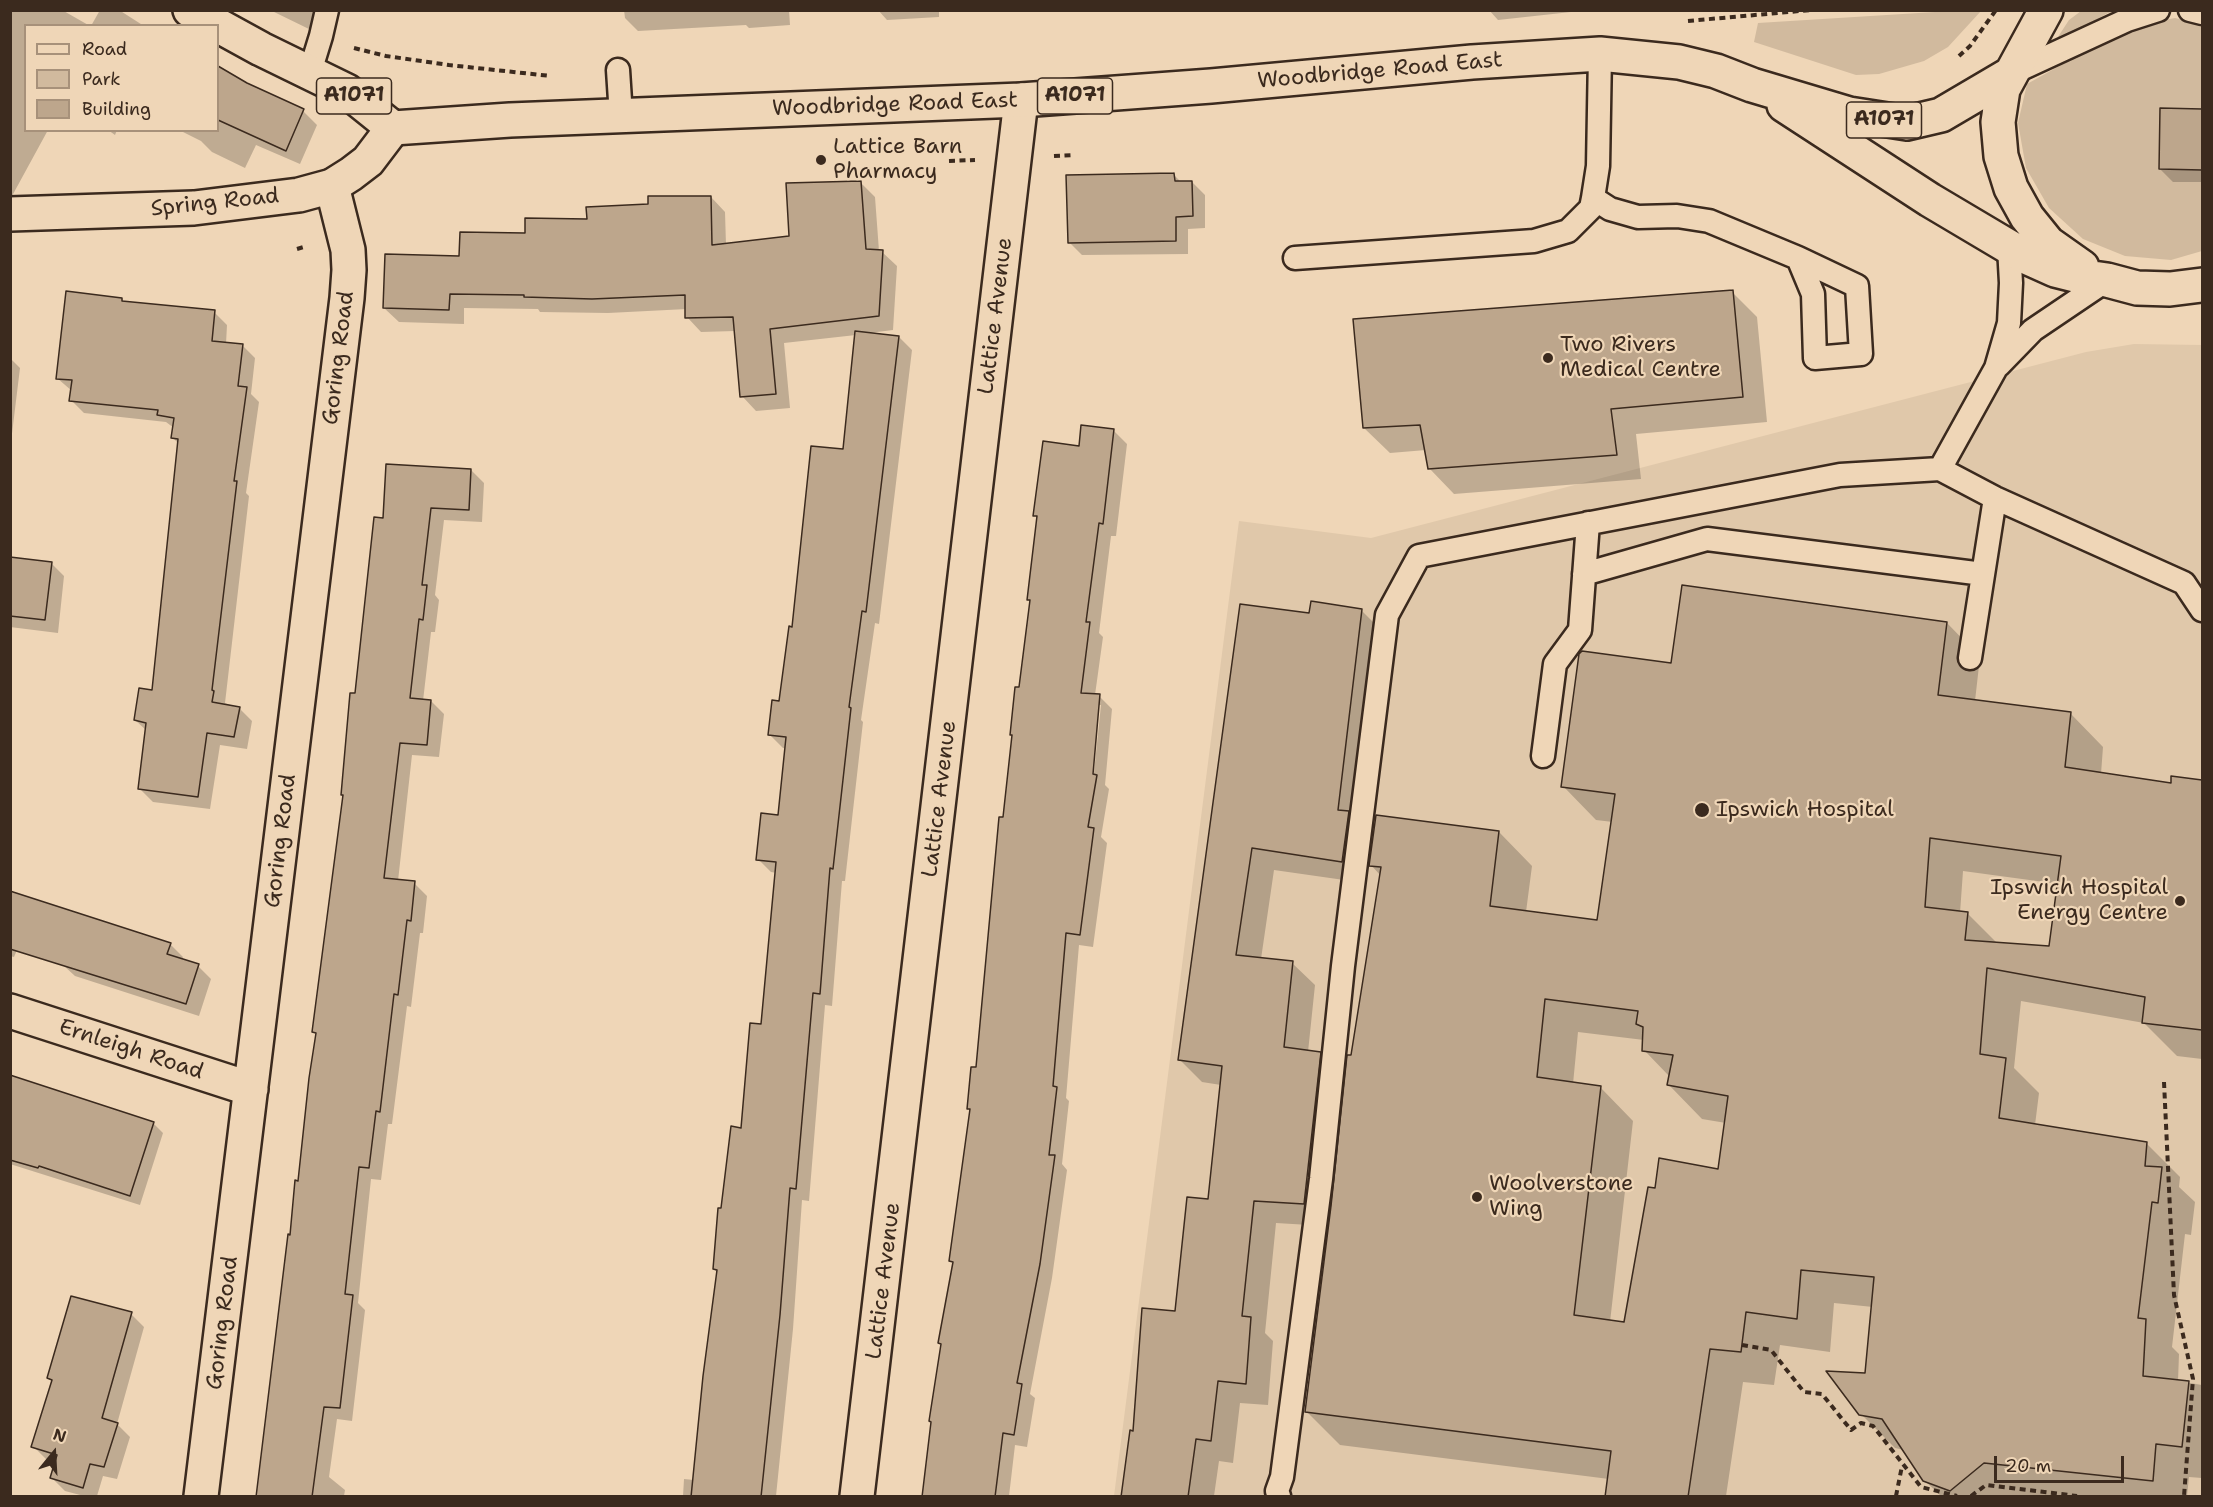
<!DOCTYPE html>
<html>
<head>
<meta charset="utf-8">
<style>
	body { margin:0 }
	#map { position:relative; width:2213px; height:1507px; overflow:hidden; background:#efd6b7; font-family:"Shantell Sans",sans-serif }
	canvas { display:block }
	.frame { position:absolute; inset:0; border:12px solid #3b2a1e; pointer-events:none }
	.legend { position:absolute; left:24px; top:24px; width:195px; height:108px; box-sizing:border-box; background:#efd6b7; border:2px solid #a7917a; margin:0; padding:8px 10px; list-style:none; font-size:18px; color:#3b2a1e }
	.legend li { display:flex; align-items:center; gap:12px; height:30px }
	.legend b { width:30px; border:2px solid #a7917a }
	.north { position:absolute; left:24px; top:1423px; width:60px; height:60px; -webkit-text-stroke:4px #efd6b7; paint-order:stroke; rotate:18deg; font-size:16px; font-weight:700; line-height:24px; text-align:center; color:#3b2a1e }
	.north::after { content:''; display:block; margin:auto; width:21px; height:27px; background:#3b2a1e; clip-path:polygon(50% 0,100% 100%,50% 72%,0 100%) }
	.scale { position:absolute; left:1994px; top:1456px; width:130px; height:27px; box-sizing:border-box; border:3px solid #3b2a1e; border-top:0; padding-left:8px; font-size:18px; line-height:21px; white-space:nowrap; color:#3b2a1e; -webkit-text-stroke:4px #efd6b7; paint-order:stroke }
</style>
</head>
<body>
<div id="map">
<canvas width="2213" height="1507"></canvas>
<div class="frame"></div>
<ul class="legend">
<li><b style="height:8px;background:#efd6b7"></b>Road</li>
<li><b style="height:16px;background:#d1ba9e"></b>Park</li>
<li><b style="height:16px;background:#bda68c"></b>Building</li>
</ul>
<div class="north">N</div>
<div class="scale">20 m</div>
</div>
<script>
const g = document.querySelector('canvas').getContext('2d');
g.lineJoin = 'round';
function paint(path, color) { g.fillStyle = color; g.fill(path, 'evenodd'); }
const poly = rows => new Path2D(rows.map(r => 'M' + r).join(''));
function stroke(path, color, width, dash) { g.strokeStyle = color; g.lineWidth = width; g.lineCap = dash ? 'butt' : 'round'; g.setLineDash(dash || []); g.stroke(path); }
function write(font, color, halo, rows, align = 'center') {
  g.font = font + ' "Shantell Sans",sans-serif'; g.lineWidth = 4.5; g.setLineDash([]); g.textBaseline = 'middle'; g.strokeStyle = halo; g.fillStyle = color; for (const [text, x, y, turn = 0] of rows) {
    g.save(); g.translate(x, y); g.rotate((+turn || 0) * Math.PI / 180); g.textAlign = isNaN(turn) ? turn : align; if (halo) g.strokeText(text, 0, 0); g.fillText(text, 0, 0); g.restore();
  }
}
const built = poly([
	[2134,344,2202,345,2202,1496,1114,1496,1239,521,1371,538,2086,352]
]);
const green = poly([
	[1951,11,1981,11,1948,47,1924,61,1879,74,1856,75,1754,42,1758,23],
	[2081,11,2118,11,2108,13,2054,43,2069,20],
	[2175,18,2202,24,2202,251,2171,260,2125,256,2083,239,2049,208,2026,168,2018,123,2027,84,2131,26]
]);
const shadow = poly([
	[10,10,62,10,90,26,26,26,26,130,48,130,12,196,10,195],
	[100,10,119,10,144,26,91,26],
	[270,10,326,10,324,22,311,30],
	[624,10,789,10,790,25,749,28,746,25,638,31,625,18],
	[878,10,979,10,939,12,939,17,887,20],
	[1489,10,1571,10,1571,12,1498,20],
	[218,71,303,111,317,125,300,164,256,145,245,168,212,152,201,141,179,130,218,130],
	[2162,109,2202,111,2202,182,2173,182,2160,169],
	[108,130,117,130,115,135],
	[1174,175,1181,182,1192,182,1205,195,1205,228,1188,229,1188,254,1082,255,1069,242],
	[861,183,875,197,879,251,882,252,897,266,893,330,869,333,899,337,912,350,879,624,875,623,861,720,863,722,845,881,842,881,832,1006,825,1005,809,1201,802,1200,793,1329,776,1496,683,1496,684,1479,694,1480,718,1273,714,1269,722,1210,742,1129,763,1026,777,873,771,872,758,859,779,816,786,748,783,748,770,735,780,702,794,628,845,451,856,335,784,343,790,408,756,411,742,396,735,331,701,332,687,317,687,309,608,313,540,312,538,309,464,308,464,324,399,322,384,308,461,257,527,234,650,206,711,197,725,212,726,245,791,237],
	[1732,292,1757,317,1767,422,1636,434,1641,479,1454,494,1429,468,1426,450,1390,453,1364,428],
	[122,299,126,303,214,312,227,325,226,344,242,345,255,358,251,394,259,402,246,493,249,496,225,703,239,708,252,721,247,749,220,745,210,809,153,802,140,789,147,731,135,720,153,692,179,444,173,438,174,428,166,422,84,413,71,400,72,391,57,378],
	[10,358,20,368,10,450],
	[1114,431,1127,444,1116,536,1111,536,1099,633,1103,637,1095,695,1099,696,1112,709,1105,785,1109,789,1101,837,1107,843,1093,947,1079,945,1066,1098,1069,1101,1062,1164,1067,1170,1052,1278,1030,1394,1035,1398,1027,1447,1015,1445,1009,1496,923,1496,954,1264,951,1261,971,1111,968,1108,977,1069,1000,819,1005,819,1031,602,1028,600,1038,519,1035,515,1080,447],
	[1097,705,1101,705,1093,782,1090,781],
	[471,470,484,483,482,522,444,520,435,595,439,600,435,632,431,632,423,701,431,701,444,714,439,757,412,755,398,881,414,883,427,896,423,933,420,933,411,1007,407,1006,392,1124,388,1124,381,1180,371,1179,358,1303,365,1310,352,1421,337,1419,329,1477,345,1490,344,1496,257,1496,299,1182,317,1035,314,1032,356,695,385,520],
	[10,559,51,563,64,576,58,633,10,627],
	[1361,610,1384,633,1365,883,1274,870,1261,959,1292,963,1315,985,1308,1052,1320,1053,1342,1076,1326,1226,1276,1223,1265,1333,1273,1341,1268,1405,1240,1403,1233,1463,1219,1461,1214,1496,1122,1496,1134,1432,1176,1313,1210,1201,1221,1085,1202,1082,1179,1059,1310,614],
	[1947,623,1980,657,1975,701,2070,713,2103,747,2101,774,2172,785,2173,778,2202,781,2202,1059,2177,1056,2144,1023,2021,1001,2014,1068,2039,1093,2035,1125,2146,1143,2180,1177,2179,1187,2195,1202,2191,1235,2185,1234,2172,1347,2179,1354,2178,1381,2202,1385,2202,1478,2189,1477,2187,1496,1941,1496,1924,1480,1904,1450,1895,1448,1861,1414,1873,1307,1834,1303,1830,1352,1780,1345,1774,1385,1743,1382,1726,1496,1607,1496,1609,1479,1340,1445,1306,1411,1352,1057,1381,876,1371,865,1499,832,1532,866,1526,912,1598,921,1613,822,1596,820,1563,786,1672,665],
	[1963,871,2059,884,2051,947,1997,943,1967,913,1960,913],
	[1578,1032,1644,1040,1644,1050,1670,1077,1669,1085,1702,1119,1726,1123,1719,1170,1657,1190,1625,1324,1610,1322,1633,1121,1600,1087,1573,1084],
	[10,893,170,944,183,957,182,960,198,966,211,979,199,1016,75,976,63,965,17,950,14,957,10,956],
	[26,1081,154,1124,163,1133,140,1205,10,1164,10,1131],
	[131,1314,144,1327,117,1424,130,1437,117,1479,103,1476,97,1496,84,1496,65,1491,52,1478,57,1463,46,1459,33,1446,53,1382,49,1378]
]);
const building = poly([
	[218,66,247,83,304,109,286,151,218,120,218,66],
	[2160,108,2202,109,2202,170,2159,169,2160,108],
	[1174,173,1175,181,1192,181,1193,216,1176,217,1176,241,1068,243,1066,175,1174,173],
	[861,181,866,249,883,250,879,316,770,329,776,394,740,397,733,317,685,318,685,295,592,299,524,297,524,295,450,294,449,310,383,308,385,254,459,256,460,232,525,233,525,218,587,219,586,207,648,204,648,196,711,196,712,245,789,236,786,183,861,181],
	[1733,290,1743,397,1611,409,1617,455,1428,469,1420,425,1363,428,1353,319,1733,290],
	[66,291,122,298,122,301,215,310,212,341,243,344,238,386,247,387,234,481,237,481,212,690,214,691,212,702,240,707,234,737,207,733,198,797,138,789,146,723,134,720,139,688,152,690,178,439,171,438,174,418,157,415,158,410,69,401,72,380,56,379,66,291],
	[855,331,899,336,866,612,862,611,849,707,851,708,833,869,830,868,820,994,813,993,796,1189,790,1188,780,1315,761,1497,691,1497,703,1376,717,1270,713,1269,718,1208,721,1208,731,1126,741,1128,750,1023,761,1024,776,862,756,860,761,813,778,815,786,737,768,735,772,700,779,701,789,626,792,627,811,446,843,449,855,331],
	[1081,425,1114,429,1103,524,1099,523,1086,622,1090,622,1081,693,1100,694,1093,774,1097,775,1088,827,1094,828,1080,935,1066,933,1053,1086,1057,1087,1049,1155,1055,1155,1040,1264,1017,1383,1022,1384,1014,1435,1003,1433,995,1497,922,1497,931,1422,929,1421,941,1344,938,1343,953,1262,949,1261,970,1109,967,1109,971,1067,976,1067,999,817,1003,817,1012,735,1010,735,1015,687,1019,687,1030,600,1027,600,1037,516,1033,516,1043,441,1079,446,1081,425],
	[386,464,471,469,469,510,431,508,422,585,427,585,423,620,419,619,410,698,431,700,427,745,400,743,384,878,415,881,411,921,407,920,398,995,394,994,380,1112,376,1111,369,1168,359,1167,345,1294,353,1295,340,1408,324,1407,312,1497,256,1497,288,1234,290,1235,295,1180,298,1181,309,1078,316,1033,312,1032,343,795,341,795,350,693,355,693,374,517,383,518,386,464],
	[10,557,52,562,45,620,10,616,10,557],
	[1682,585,1947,622,1938,695,2071,712,2065,767,2171,783,2171,776,2202,780,2202,1030,2142,1023,2145,997,1987,968,1980,1054,2006,1058,1999,1118,2147,1142,2145,1166,2162,1167,2158,1203,2152,1202,2138,1318,2146,1319,2143,1376,2189,1381,2182,1447,2156,1444,2153,1481,1984,1463,1950,1491,1923,1481,1882,1419,1859,1415,1826,1371,1865,1373,1874,1277,1801,1270,1797,1319,1746,1312,1741,1352,1710,1349,1688,1497,1605,1497,1611,1451,1305,1412,1331,1206,1347,1055,1351,1055,1381,867,1369,866,1376,815,1499,831,1490,906,1597,920,1615,794,1561,787,1579,654,1582,651,1671,663,1682,585],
	[1930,838,2061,856,2049,946,1965,940,1968,912,1925,907,1930,838],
	[1545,999,1638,1011,1636,1024,1643,1027,1642,1051,1673,1055,1667,1085,1728,1096,1718,1169,1659,1158,1655,1188,1648,1187,1624,1322,1574,1315,1601,1086,1537,1077,1545,999],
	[1311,601,1362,609,1338,810,1349,811,1342,862,1252,848,1236,955,1293,961,1284,1047,1321,1052,1304,1204,1254,1201,1242,1316,1251,1317,1246,1384,1218,1381,1211,1441,1196,1439,1188,1497,1121,1497,1130,1430,1133,1431,1142,1308,1175,1311,1187,1197,1208,1199,1222,1066,1178,1060,1240,604,1309,613,1311,601],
	[10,891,171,943,167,954,199,964,186,1004,10,949,10,891],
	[10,1075,154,1122,130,1196,39,1166,38,1168,10,1160,10,1075],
	[71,1296,132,1312,102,1418,118,1423,104,1467,90,1464,83,1488,50,1478,57,1455,31,1447,52,1380,47,1378,71,1296]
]);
const path = poly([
	[1688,21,1811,10],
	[354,48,386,56,449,65,551,76],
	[1959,56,1970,46,1996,10],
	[1054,156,1074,155],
	[949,161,975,160],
	[297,249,307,246],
	[2164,1082,2174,1295,2193,1379,2184,1496],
	[1742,1345,1771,1350,1804,1392,1822,1394,1851,1430,1861,1423,1873,1426,1921,1487,1957,1496],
	[1896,1496,1902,1466],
	[1971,1496,1986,1485,2077,1496]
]);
const lane = poly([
	[2190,10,2202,13],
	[618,70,621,116],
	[310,72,321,36,327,10],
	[2010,74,2127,20,2158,10],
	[1593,198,1610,209,1638,217,1677,216,1709,221,1798,258,1857,286,1861,354,1815,358,1813,294,1798,258],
	[1295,258,1534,241,1568,231,1591,208,1593,198,1598,166,1600,54],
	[1999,365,2033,330,2107,280],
	[1940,469,1996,368,2009,323,2011,283,2009,247],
	[1584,574,1707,539,1983,574],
	[1970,658,1995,498],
	[1543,756,1555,664,1580,630,1588,523],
	[1279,1496,1277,1491,1282,1477,1321,1179,1343,966,1387,615,1419,556,1840,475,1940,469,1995,498,2184,583,2202,610]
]);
const street = poly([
	[10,1011,251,1089],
	[201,1496,347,298,349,270,348,250,332,186],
	[857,1496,1021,100]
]);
const secondary = poly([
	[10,214,194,208,299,195,332,186,351,174,368,161,393,128]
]);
const primary = poly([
	[190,10,261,49,347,91,393,128,510,120,1021,100,1211,86,1472,62,1600,54,1679,62,1716,71,1752,85,1849,114,1907,123,1941,115,2009,75],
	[2046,10,2003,89,1998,122,2001,156,2011,188,2027,217,2048,243,2082,267],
	[1784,105,1930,200,2026,257,2055,270,2079,276,2107,280,2137,288,2170,289,2202,285]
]);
const markers = [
	[821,160,6,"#3b2a1e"],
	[1548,358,6,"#3b2a1e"],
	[1702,810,8,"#3b2a1e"],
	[2180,901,6,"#3b2a1e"],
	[1477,1197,6,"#3b2a1e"]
];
const shields = [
	[354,96,75],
	[1075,96,75],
	[1884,120,75]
];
const shieldNames = [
	["A1071",354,96],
	["A1071",1075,96],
	["A1071",1884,120]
];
const streetNames = [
	["Woodbridge Road East",1380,71,-5],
	["Woodbridge Road East",895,105,-2],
	["Spring Road",215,203,-6],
	["Lattice Avenue",996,316,-83],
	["Goring Road",339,358,-83],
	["Lattice Avenue",940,799,-83],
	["Goring Road",281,841,-83],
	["Ernleigh Road",131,1050,18],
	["Lattice Avenue",884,1281,-83],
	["Goring Road",223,1323,-83]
];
const poiNames = [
	["Lattice Barn",833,147],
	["Pharmacy",833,172],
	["Two Rivers",1560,345],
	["Medical Centre",1560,370],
	["Ipswich Hospital",1716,810],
	["Ipswich Hospital",2168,888,"right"],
	["Energy Centre",2168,913,"right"],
	["Woolverstone",1489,1184],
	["Wing",1489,1209]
];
paint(built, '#e0c8aa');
paint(green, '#d1ba9e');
paint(shadow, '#0003');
paint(building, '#bda68c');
stroke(building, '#3b2a1e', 1.5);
stroke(lane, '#3b2a1e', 27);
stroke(street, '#3b2a1e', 38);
stroke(secondary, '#3b2a1e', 38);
stroke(primary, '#3b2a1e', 38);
stroke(path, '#3b2a1e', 4, [6, 4.5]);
stroke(lane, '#efd6b7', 22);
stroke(street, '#efd6b7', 33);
stroke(secondary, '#efd6b7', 33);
stroke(primary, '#efd6b7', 33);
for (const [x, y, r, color] of markers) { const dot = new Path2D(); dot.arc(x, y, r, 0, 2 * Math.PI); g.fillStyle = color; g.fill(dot); stroke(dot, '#efd6b7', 2); }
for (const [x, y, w] of shields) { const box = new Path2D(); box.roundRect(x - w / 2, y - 18, w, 36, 4.5); g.fillStyle = '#efd6b7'; g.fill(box); stroke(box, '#3b2a1e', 1.5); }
write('bold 21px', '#3b2a1e', null, shieldNames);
write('22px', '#3b2a1e', '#efd6b7', streetNames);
write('22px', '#3b2a1e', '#efd6b7', poiNames, 'left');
</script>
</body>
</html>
